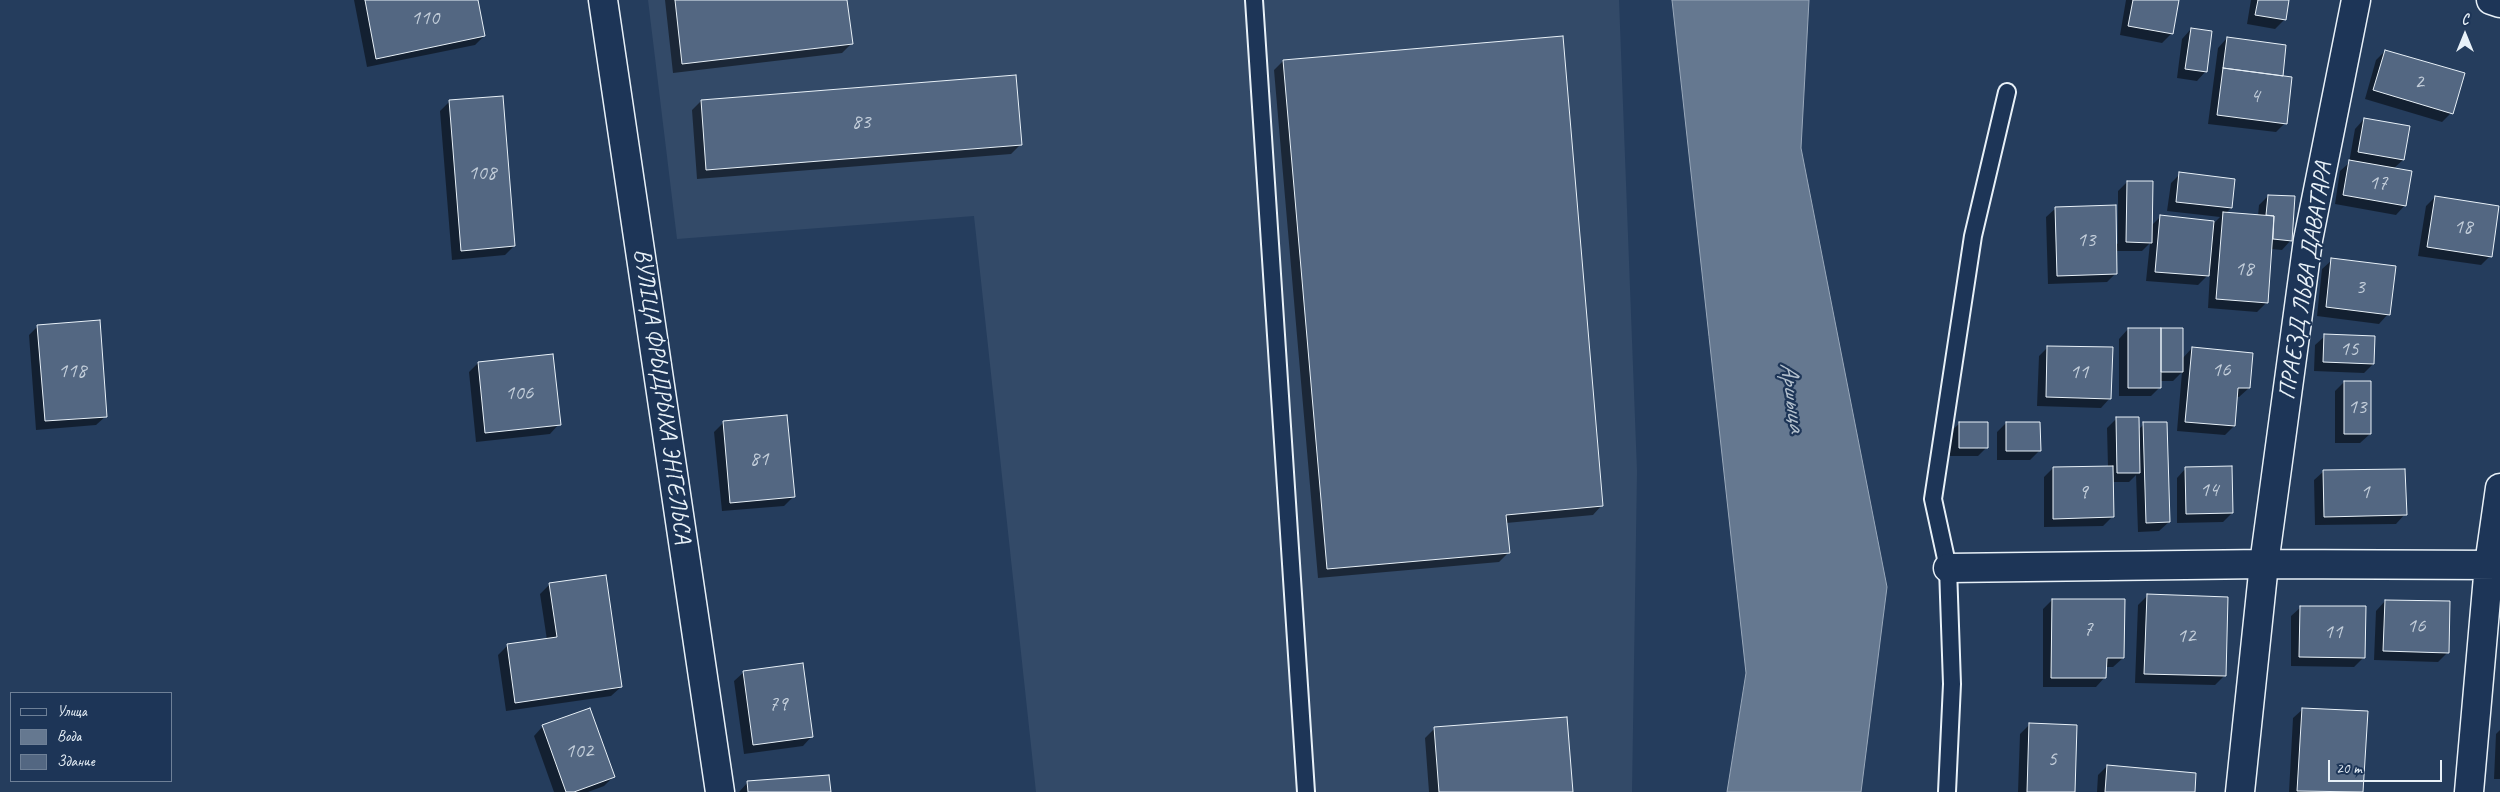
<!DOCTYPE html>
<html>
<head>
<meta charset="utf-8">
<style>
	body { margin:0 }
	#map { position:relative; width:2500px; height:792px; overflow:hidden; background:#253d5d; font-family:Caveat,sans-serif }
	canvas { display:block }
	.legend { position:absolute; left:10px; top:692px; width:162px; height:90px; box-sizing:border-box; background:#1d3557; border:1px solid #6e8097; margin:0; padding:6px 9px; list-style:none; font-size:15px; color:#e8f1f8 }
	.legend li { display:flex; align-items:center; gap:10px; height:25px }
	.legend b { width:25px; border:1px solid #6e8097 }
	.north { position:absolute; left:2440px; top:10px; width:50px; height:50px; -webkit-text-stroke:4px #1d3557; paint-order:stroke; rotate:0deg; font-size:14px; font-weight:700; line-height:20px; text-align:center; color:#e8f1f8 }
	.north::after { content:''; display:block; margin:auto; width:18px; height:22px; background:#e8f1f8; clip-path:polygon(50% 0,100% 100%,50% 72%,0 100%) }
	.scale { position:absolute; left:2328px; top:760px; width:114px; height:22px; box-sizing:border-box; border:2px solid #e8f1f8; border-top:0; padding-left:6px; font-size:15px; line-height:18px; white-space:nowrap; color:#e8f1f8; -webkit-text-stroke:4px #1d3557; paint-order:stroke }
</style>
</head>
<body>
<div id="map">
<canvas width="2500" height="792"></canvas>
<ul class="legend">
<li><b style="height:6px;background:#1d3557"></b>Улица</li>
<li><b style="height:14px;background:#657890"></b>Вода</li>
<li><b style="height:14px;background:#536782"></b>Здание</li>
</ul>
<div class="north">С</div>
<div class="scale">20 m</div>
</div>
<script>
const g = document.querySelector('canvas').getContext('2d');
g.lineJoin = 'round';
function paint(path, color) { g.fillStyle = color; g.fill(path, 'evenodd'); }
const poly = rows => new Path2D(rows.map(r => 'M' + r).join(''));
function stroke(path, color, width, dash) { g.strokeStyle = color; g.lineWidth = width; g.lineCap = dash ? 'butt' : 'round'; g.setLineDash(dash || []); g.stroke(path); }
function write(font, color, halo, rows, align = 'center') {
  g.font = font + ' Caveat,sans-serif'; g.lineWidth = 4.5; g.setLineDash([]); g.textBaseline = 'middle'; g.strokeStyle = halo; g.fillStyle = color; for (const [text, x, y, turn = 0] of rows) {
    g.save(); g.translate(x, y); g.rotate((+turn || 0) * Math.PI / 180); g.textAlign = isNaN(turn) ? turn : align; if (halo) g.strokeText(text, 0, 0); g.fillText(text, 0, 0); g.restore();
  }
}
const built = poly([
	[648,0,1619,0,1637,471,1632,792,1036,792,974,216,677,239]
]);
const water = poly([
	[1672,0,1809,0,1801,148,1887,587,1861,792,1727,792,1746,673,1672,0]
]);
const shadow = poly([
	[354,0,477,0,484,36,475,45,367,67],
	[665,0,846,0,851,44,842,53,673,73],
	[2126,0,2177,0,2171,34,2162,43,2120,35],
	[2251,0,2288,0,2285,19,2275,29,2247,24],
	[2191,29,2206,71,2197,81,2177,78,2182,39],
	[2227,38,2281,77,2285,123,2276,132,2208,124,2218,48],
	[2385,51,2451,113,2442,122,2365,99,2376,60],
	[1283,61,1602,505,1593,515,1506,523,1508,553,1499,562,1318,578,1274,70],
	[502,97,514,246,505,255,452,260,440,111,449,102],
	[701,101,1020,145,1011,154,697,179,692,110],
	[2364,119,2403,160,2393,169,2405,205,2396,215,2335,204,2340,171,2349,163,2355,129],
	[2180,174,2234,180,2231,208,2225,214,2258,216,2259,205,2268,196,2291,240,2282,250,2271,249,2267,302,2257,312,2208,308,2210,273,2198,285,2146,281,2150,243,2142,251,2116,251,2116,273,2107,282,2048,284,2046,217,2056,208,2118,244,2118,191,2127,182,2151,226,2160,217,2213,224,2220,217,2167,211,2171,183],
	[2435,197,2490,256,2481,265,2418,256,2426,206],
	[2332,260,2388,314,2379,324,2317,316,2322,269],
	[38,326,106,416,96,425,36,430,29,335],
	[2128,329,2182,359,2192,348,2249,388,2239,397,2236,397,2234,426,2225,435,2177,431,2182,372,2173,381,2160,381,2160,387,2151,396,2119,396,2119,339],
	[2325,336,2373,364,2364,373,2314,371,2315,345],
	[2048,347,2110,398,2101,408,2037,406,2039,356],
	[478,363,559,424,550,434,476,442,469,372],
	[2344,382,2370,434,2360,443,2335,443,2335,391],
	[2116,419,2138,430,2144,424,2169,522,2159,531,2138,532,2136,475,2129,482,2112,482,2112,517,2103,526,2044,527,2044,477,2053,468,2108,467,2107,428],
	[724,422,793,497,784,506,722,511,714,432],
	[1960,423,1987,447,1978,456,1950,456,1950,432],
	[2006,423,2039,451,2030,460,1997,460,1997,432],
	[2186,468,2232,513,2223,522,2177,523,2177,478],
	[2324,471,2405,514,2396,524,2315,525,2314,480],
	[550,584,621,687,611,696,506,711,498,655,507,646,547,640,540,594],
	[2147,596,2224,676,2215,685,2135,683,2138,605],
	[2052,600,2123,658,2113,667,2105,667,2105,677,2096,687,2043,687,2043,609],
	[2385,601,2447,653,2438,662,2374,660,2376,611],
	[2301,607,2363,658,2354,667,2291,666,2291,616],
	[744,672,812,736,803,746,744,754,734,681],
	[2303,709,2367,713,2362,792,2289,792,2293,718],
	[2029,725,2073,792,2018,792,2020,734],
	[543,726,613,777,604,786,588,792,554,792,534,736],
	[1434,729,1571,792,1429,792,1425,738],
	[2500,730,2500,779,2494,779,2496,734],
	[2107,766,2193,792,2097,792,2098,775],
	[748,782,830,792,739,792]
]);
const building = poly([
	[365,0,478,0,485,36,376,59,365,0],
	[675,0,847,0,853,44,682,64,675,0],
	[2133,0,2179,0,2173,34,2128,26,2133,0],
	[2258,0,2289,0,2286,20,2255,15,2258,0],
	[2191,28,2212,31,2207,72,2185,69,2191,28],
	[1563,36,1603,506,1506,515,1510,553,1327,569,1283,60,1563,36],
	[2227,37,2286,45,2283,76,2223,68,2227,37],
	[2385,50,2465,73,2453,114,2373,90,2385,50],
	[2223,68,2292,77,2287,124,2217,115,2223,68],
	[1016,75,1022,145,706,170,701,100,1016,75],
	[503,96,515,246,461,251,449,100,503,96],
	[2364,118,2410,126,2404,160,2358,152,2364,118],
	[2349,160,2412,171,2406,206,2343,195,2349,160],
	[2179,172,2235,179,2232,208,2176,202,2179,172],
	[2127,181,2153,181,2152,243,2126,242,2127,181],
	[2268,195,2295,196,2292,241,2273,239,2274,216,2266,215,2268,195],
	[2435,196,2499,206,2492,257,2427,247,2435,196],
	[2116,205,2117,274,2057,276,2055,207,2116,205],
	[2223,212,2274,216,2268,303,2216,299,2223,212],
	[2160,215,2214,221,2209,276,2155,272,2160,215],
	[2331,258,2396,266,2390,315,2326,307,2331,258],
	[100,320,107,417,45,421,37,325,100,320],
	[2128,328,2161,328,2161,388,2128,388,2128,328],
	[2161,328,2183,328,2183,372,2161,372,2161,328],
	[2324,334,2375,336,2374,364,2323,362,2324,334],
	[2047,346,2113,347,2111,399,2046,397,2047,346],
	[2192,347,2253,353,2250,388,2238,388,2235,426,2185,422,2192,347],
	[553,354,561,425,485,433,478,362,553,354],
	[2344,381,2371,381,2371,434,2344,434,2344,381],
	[787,415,795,497,730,503,723,421,787,415],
	[2116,417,2139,417,2140,473,2117,473,2116,417],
	[1959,422,1988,422,1988,448,1959,448,1959,422],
	[2006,422,2040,422,2041,451,2006,451,2006,422],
	[2143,422,2167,422,2170,522,2146,523,2143,422],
	[2113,466,2114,517,2053,519,2053,467,2113,466],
	[2232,466,2233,513,2186,514,2185,467,2232,466],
	[2405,469,2407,515,2324,517,2323,470,2405,469],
	[606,575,622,687,515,703,507,644,557,637,549,583,606,575],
	[2147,594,2228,597,2226,676,2144,674,2147,594],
	[2052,599,2125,599,2124,658,2107,658,2106,678,2051,678,2052,599],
	[2385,600,2450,601,2449,653,2383,651,2385,600],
	[2300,606,2366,606,2365,658,2299,657,2300,606],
	[803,663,813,737,753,745,743,671,803,663],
	[590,708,615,777,574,792,566,792,542,725,590,708],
	[2302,708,2368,711,2363,792,2297,791,2302,708],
	[1567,717,1573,792,1439,792,1434,727,1567,717],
	[2029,723,2077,725,2075,792,2027,792,2029,723],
	[2107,765,2196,773,2195,792,2105,792,2107,765],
	[829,775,831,792,748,792,747,781,829,775]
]);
const lane = poly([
	[1254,0,1306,792],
	[1947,792,1952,684,1948,568,1933,499,1973,236,2007,92]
]);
const street = poly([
	[2491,0,2500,3],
	[1948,568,2264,564,2500,565],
	[2240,792,2264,564,2308,240,2356,0],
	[2469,792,2489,565,2500,488]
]);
const secondary = poly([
	[603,0,720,792]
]);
const numberNames = [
	["110",425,18],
	["2",2419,82],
	["4",2255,96],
	["83",861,122],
	["108",482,173],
	["17",2378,183],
	["18",2463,227],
	["13",2086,240],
	["18",2244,269],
	["3",2360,287],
	["15",2349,349],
	["16",2221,370],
	["118",72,371],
	["11",2079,372],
	["106",519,393],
	["13",2357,407],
	["81",759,459],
	["14",2209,490],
	["9",2083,492],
	["1",2365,492],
	["16",2416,626],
	["7",2088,629],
	["11",2333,632],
	["12",2186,636],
	["79",778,704],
	["102",579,751],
	["5",2052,759]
];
const streetNames = [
	["ПРАЕЗД ЛЬВА ДАВАТАРА",2306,281,-81],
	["ВУЛІЦА ФРЫДРЫХА ЭНГЕЛЬСА",662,396,82]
];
const waterNames = [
	["Аршыца",1792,397,82]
];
paint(built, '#334a68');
paint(water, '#657890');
stroke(water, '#99a8ba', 1);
paint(shadow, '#0007');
paint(building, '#536782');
stroke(building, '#e8f1f8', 1);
stroke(lane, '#e8f1f8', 20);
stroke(street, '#e8f1f8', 31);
stroke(secondary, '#e8f1f8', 31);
stroke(lane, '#1d3557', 16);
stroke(street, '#1d3557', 28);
stroke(secondary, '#1d3557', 28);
write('21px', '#c3ceda', null, numberNames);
write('24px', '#e8f1f8', '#1d3557', streetNames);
write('italic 25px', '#b4c1ce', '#1d3557', waterNames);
</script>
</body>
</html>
